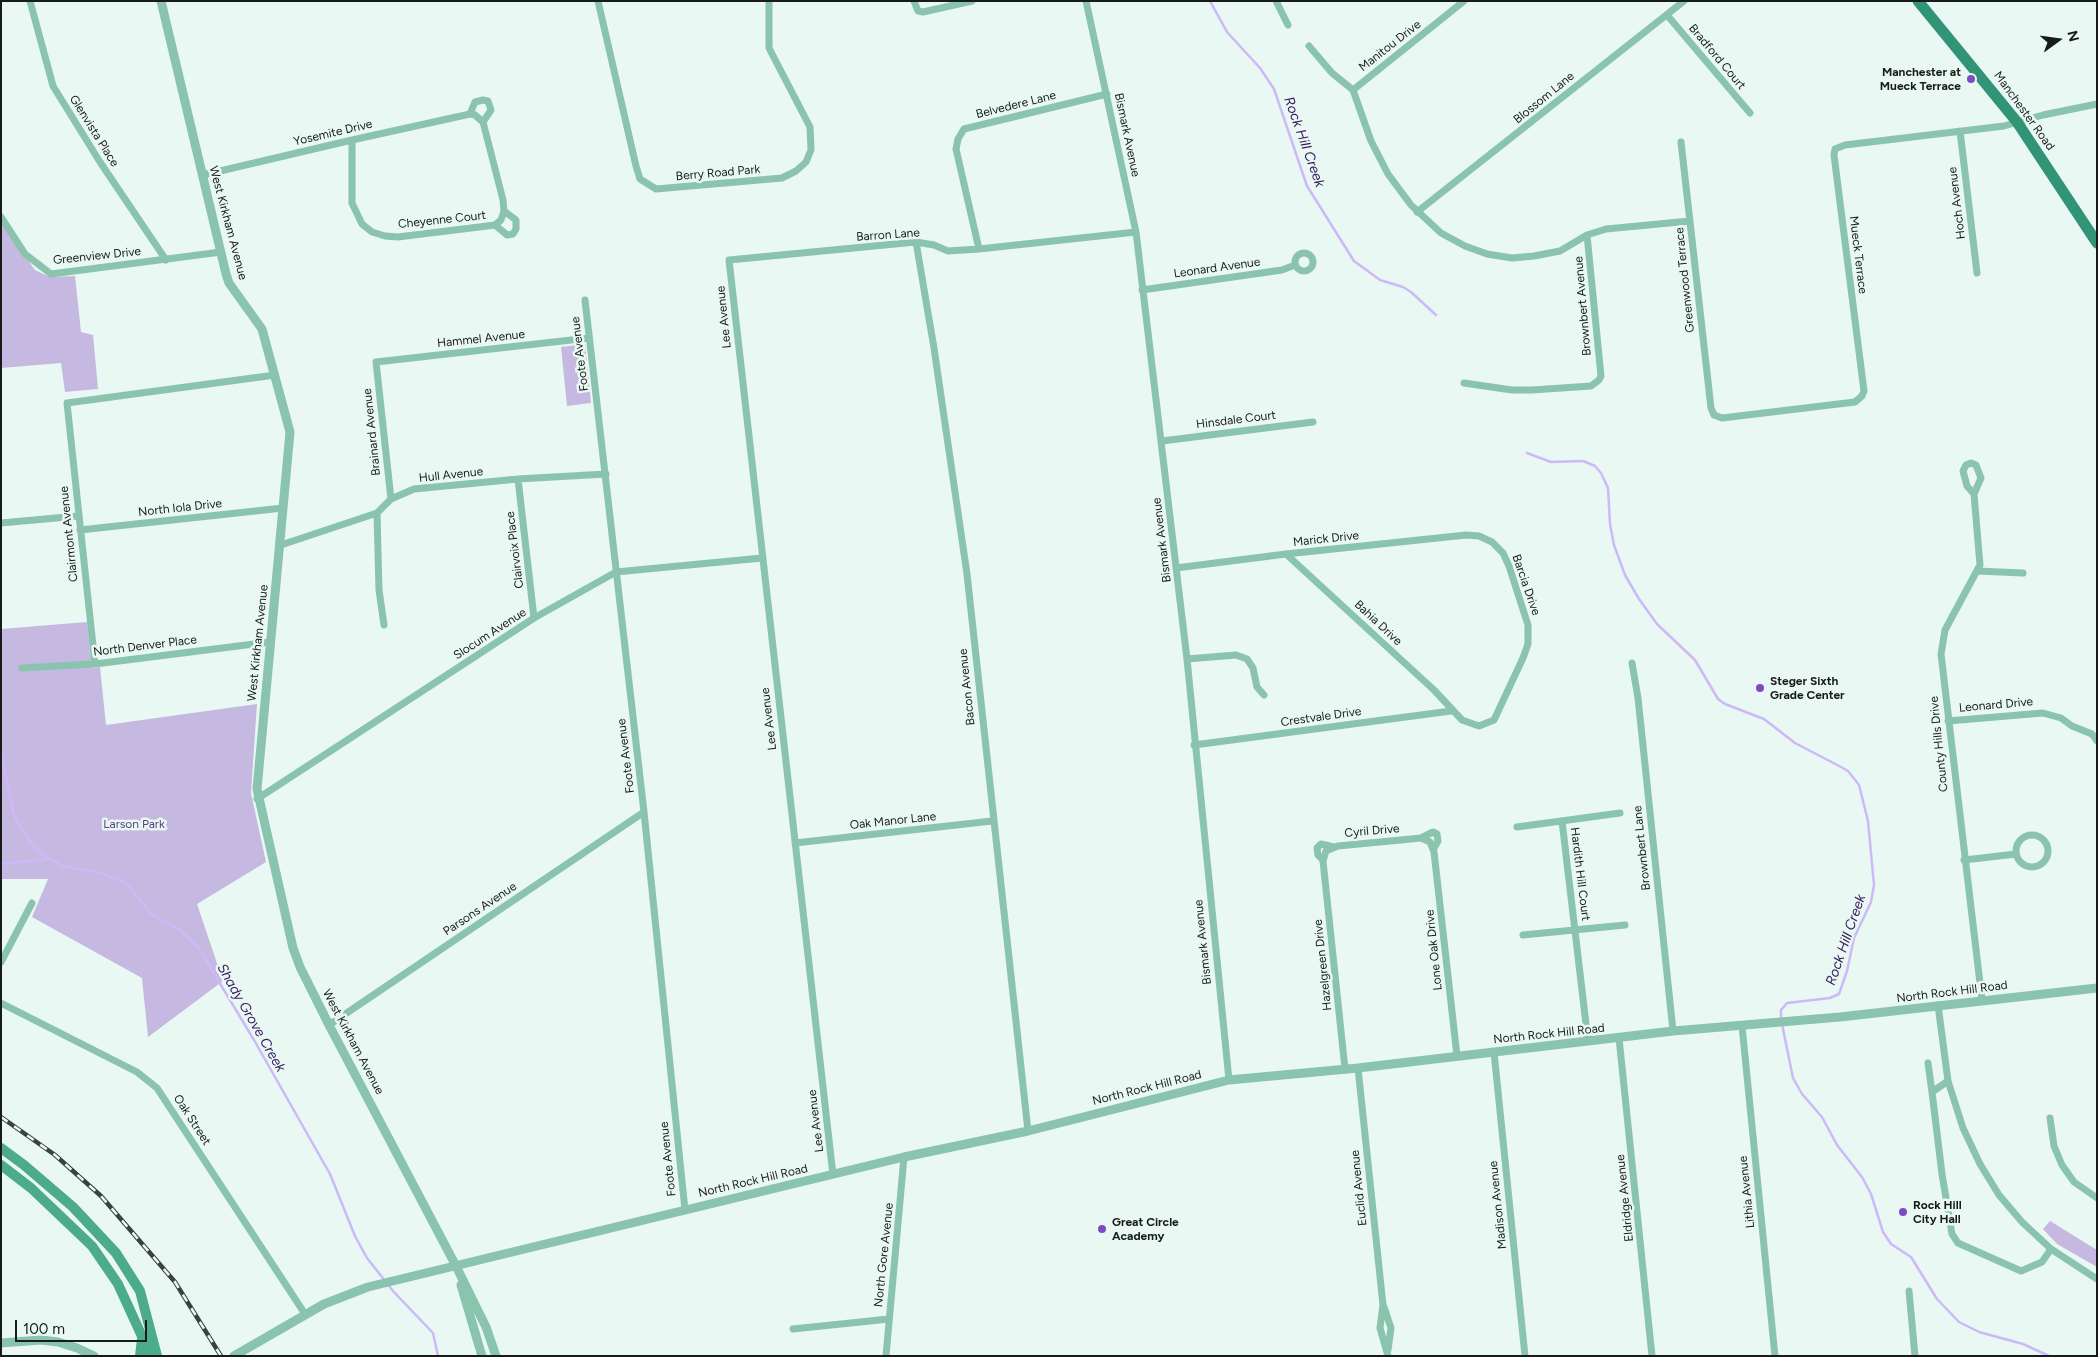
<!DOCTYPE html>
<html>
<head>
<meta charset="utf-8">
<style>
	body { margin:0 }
	#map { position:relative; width:2098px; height:1357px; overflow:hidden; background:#e9f8f2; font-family:Figtree,sans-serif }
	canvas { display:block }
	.frame { position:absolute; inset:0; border:2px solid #171c1a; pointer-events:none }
	.north { position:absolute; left:2033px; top:15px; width:50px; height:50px; -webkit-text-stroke:4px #e9f8f2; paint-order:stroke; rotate:76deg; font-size:14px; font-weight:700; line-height:20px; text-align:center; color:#171c1a }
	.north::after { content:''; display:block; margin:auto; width:18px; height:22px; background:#171c1a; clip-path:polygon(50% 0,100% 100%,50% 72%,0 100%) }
	.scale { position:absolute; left:15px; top:1320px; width:132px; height:22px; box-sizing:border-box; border:2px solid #171c1a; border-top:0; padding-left:6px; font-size:15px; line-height:18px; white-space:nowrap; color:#171c1a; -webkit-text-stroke:4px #e9f8f2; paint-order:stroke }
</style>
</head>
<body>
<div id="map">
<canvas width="2098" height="1357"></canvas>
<div class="frame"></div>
<div class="north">N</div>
<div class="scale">100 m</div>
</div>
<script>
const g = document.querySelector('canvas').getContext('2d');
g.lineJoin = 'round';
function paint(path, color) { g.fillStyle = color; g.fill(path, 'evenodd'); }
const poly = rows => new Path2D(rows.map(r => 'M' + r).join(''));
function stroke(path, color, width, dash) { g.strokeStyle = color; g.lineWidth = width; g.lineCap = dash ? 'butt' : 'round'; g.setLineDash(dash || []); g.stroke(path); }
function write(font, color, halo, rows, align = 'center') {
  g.font = font + ' Figtree,sans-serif'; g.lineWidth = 5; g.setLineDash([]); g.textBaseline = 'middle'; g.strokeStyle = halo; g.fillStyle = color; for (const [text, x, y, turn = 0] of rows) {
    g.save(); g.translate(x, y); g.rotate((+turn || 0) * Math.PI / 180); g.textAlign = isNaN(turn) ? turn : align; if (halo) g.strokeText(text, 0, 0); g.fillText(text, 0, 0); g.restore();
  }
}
const green = poly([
	[1,222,35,270,50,277,75,276,81,332,93,335,98,389,65,392,61,363,1,368],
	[585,344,591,403,567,406,561,347],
	[87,622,92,668,100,667,106,725,257,704,251,793,266,862,197,904,223,981,148,1037,142,978,32,917,48,879,1,879,1,629],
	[2050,1221,2097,1250,2097,1267,2057,1244,2043,1229]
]);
const stream = poly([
	[1210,1,1227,32,1260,68,1274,89,1307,186,1354,261,1380,280,1403,287,1411,292,1436,315],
	[1527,453,1551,462,1583,461,1595,466,1601,473,1608,488,1610,524,1614,545,1625,575,1639,599,1657,624,1695,660,1718,699,1725,704,1764,719,1795,743,1841,767,1848,771,1859,785,1868,821,1874,885,1871,902,1854,938,1847,971,1839,994,1830,998,1787,1003,1781,1010,1781,1019],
	[1,750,12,807,16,820,32,844,42,854,62,866,101,873,126,883,151,914,179,929,198,947,254,1040,330,1174,355,1236,367,1258,393,1291,433,1333,438,1356],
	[1,864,49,859],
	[1782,1024,1793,1078,1802,1094,1822,1117,1837,1145,1862,1177,1871,1194,1883,1232,1891,1244,1911,1257,1937,1299,1959,1322,1979,1332,2023,1344,2049,1356]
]);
const minor = poly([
	[30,1,53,86,100,162,166,260],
	[598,1,636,166,640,179,656,189,782,178,796,171,806,162,811,150,810,127,769,48,769,1],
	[914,1,918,11,923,12,972,1],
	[1086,1,1136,232,1187,659,1229,1080],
	[1276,1,1288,25],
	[1667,15,1750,113],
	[1309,46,1332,73,1353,90,1371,141,1388,174,1411,205,1441,233,1465,246,1487,254,1512,258,1534,256,1560,251,1587,235,1606,229,1690,221],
	[1353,90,1464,1],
	[470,114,475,102,483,100,488,101,491,110,483,122],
	[1960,131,1977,273],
	[1681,142,1711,408,1714,415,1722,418,1855,402,1862,396,1864,391,1834,155,1835,149,1845,145,2004,126,2043,115,2097,104],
	[203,175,352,140,470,114,475,115,483,122,503,200,504,211,501,220,495,225,398,237,385,236,372,232,362,224,352,203,352,140],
	[1417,212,1684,1],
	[1,217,25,254,51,274,221,252],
	[495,225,507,235,513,234,516,229,516,220,504,211],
	[916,242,934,348,967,574,1028,1131],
	[979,249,956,149,958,139,964,129,1107,94],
	'1295 262a9 9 0 1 1 18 0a9 9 0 1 1-18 0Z',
	[1142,290,1282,270,1295,265],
	[585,300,644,812,685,1210],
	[1464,383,1512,390,1532,390,1591,386,1599,380,1601,376,1587,235],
	[1162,441,1313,422],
	[518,479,534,618],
	[1974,494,1967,486,1963,471,1966,465,1971,463,1976,465,1981,478,1974,494,1980,565,1945,630,1941,654,1982,1000],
	[391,499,376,362,589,338],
	[377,513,379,590,384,625],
	[1,523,78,516],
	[80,530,283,508],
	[281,545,377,513,391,499,414,489,518,479,606,474],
	[1176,568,1286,554,1466,535,1479,536,1492,542,1503,553,1509,566,1528,625,1528,644,1523,658,1494,720,1479,726,1462,720,1434,690,1286,554],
	[1977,571,2023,573],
	[1187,659,1236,655,1247,659,1253,668,1257,687,1264,695],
	[1632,663,1638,698,1673,1031],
	[95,664,67,403,275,375],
	[22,668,95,664,270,642],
	[1948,721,2043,713,2061,718,2072,726,2092,734,2097,741],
	[1194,745,1451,711],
	[257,799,534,618,616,572,762,558],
	[1562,821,1588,1041],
	[1517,827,1620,813],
	'2016 851a16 16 0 1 1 32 0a16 16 0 1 1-32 0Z',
	[1421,838,1433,832,1437,834,1438,841,1434,848],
	[795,843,992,821],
	[1323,860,1318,855,1317,848,1321,844,1334,847],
	[1964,860,2016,854],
	[1523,935,1625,925],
	[1,962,32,903],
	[1,1003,137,1072,157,1088,305,1314],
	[1938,1005,1948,1081,1963,1128,1980,1164,1999,1195,2022,1222,2051,1249,2097,1279],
	[329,1025,644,812],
	[1742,1026,1775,1356],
	[1619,1038,1652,1356],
	[1494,1052,1525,1356],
	[1928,1063,1932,1092],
	[1358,1068,1383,1305,1380,1328,1388,1356],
	[1345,1069,1323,861,1326,851,1338,846,1421,838,1430,842,1434,852,1457,1056],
	[1948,1081,1932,1092,1942,1174,1952,1234,1958,1243,2021,1271,2042,1262,2051,1249],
	[2050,1118,2054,1146,2062,1165,2074,1182,2097,1198],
	[833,1175,729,260,916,242,934,245,948,251,979,249,1136,232],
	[1909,1291,1915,1356],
	[1384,1307,1391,1328,1388,1350],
	[793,1329,889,1319],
	[886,1356,904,1157]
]);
const tertiary = poly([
	[161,1,226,274,229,283,262,329,290,432,257,789,293,948,300,967,329,1025,456,1266,486,1327,496,1356],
	[461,1285,482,1356],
	[1,1343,41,1340,58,1342,77,1348,94,1356],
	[234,1356,324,1304,368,1287,904,1157,1028,1131,1229,1080,1358,1068,1673,1031,1840,1017,2097,988]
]);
const secondary = poly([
	[1,1148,24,1165,73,1207,116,1253,140,1291,157,1356],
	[1,1165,31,1188,92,1246,118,1284,151,1356],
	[140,1356,142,1339]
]);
const primary = poly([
	[1918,1,2017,122,2097,243]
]);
const rail = poly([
	[1,1117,55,1155,101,1196,175,1282,221,1356]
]);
const markers = [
	[1971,79,5,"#7c4cc4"],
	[1760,688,5,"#7c4cc4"],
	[1903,1212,5,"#7c4cc4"],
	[1102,1229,5,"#7c4cc4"]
];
const streetNames = [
	["Manitou Drive",1390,46,-38],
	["Bradford Court",1717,57,50],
	["Blossom Lane",1544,98,-39],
	["Belvedere Lane",1016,105,-14],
	["Manchester Road",2024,111,54],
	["Glenvista Place",94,131,58],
	["Yosemite Drive",333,133,-13],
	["Bismark Avenue",1127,135,78],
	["Berry Road Park",718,173,-5],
	["Hoch Avenue",1957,203,-97],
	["Cheyenne Court",442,220,-6],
	["West Kirkham Avenue",228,223,75],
	["Barron Lane",888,235,-4],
	["Mueck Terrace",1858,255,83],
	["Greenview Drive",97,256,-6],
	["Leonard Avenue",1217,268,-8],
	["Greenwood Terrace",1685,280,-96],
	["Brownbert Avenue",1583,306,-95],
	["Lee Avenue",724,317,-96],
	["Hammel Avenue",481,339,-6],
	["Foote Avenue",580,354,-97],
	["Hinsdale Court",1236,420,-7],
	["Brainard Avenue",372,432,-96],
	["Hull Avenue",451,475,-6],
	["North Iola Drive",180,508,-6],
	["Clairmont Avenue",69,534,-96],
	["Marick Drive",1326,539,-6],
	["Bismark Avenue",1162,540,-97],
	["Clairvoix Place",515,550,-97],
	["Barcia Drive",1526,585,71],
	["Bahia Drive",1378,623,43],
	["Slocum Avenue",490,634,-33],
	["West Kirkham Avenue",258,643,-84],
	["North Denver Place",145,646,-7],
	["Bacon Avenue",967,687,-96],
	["Leonard Drive",1996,705,-5],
	["Crestvale Drive",1321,717,-8],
	["Lee Avenue",769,719,-97],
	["County Hills Drive",1939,744,-96],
	["Foote Avenue",626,756,-97],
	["Oak Manor Lane",893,821,-6],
	["Cyril Drive",1372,831,-5],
	["Brownbert Lane",1642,848,-96],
	["Hardith Hill Court",1580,874,83],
	["Parsons Avenue",480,909,-34],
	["Bismark Avenue",1203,942,-96],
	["Lone Oak Drive",1434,950,-96],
	["Hazelgreen Drive",1323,965,-96],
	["North Rock Hill Road",1952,992,-7],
	["North Rock Hill Road",1549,1034,-6],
	["West Kirkham Avenue",353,1042,62],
	["North Rock Hill Road",1147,1088,-14],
	["Oak Street",192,1120,57],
	["Lee Avenue",816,1121,-97],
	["Foote Avenue",668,1159,-96],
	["North Rock Hill Road",753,1181,-13],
	["Euclid Avenue",1359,1188,-96],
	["Lithia Avenue",1747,1192,-96],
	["Eldridge Avenue",1625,1198,-96],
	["Madison Avenue",1498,1205,-96],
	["North Gore Avenue",884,1255,-84]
];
const poiNames = [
	["Manchester at",1961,72,"right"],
	["Mueck Terrace",1961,86,"right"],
	["Steger Sixth",1770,681],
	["Grade Center",1770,695],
	["Rock Hill",1913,1205],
	["City Hall",1913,1219],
	["Great Circle",1112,1222],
	["Academy",1112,1236]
];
const parkNames = [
	["Larson Park",134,824]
];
const waterNames = [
	["Rock Hill Creek",1304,142,70],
	["Rock Hill Creek",1846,940,-71],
	["Shady Grove Creek",251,1018,60]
];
paint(green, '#c5b9e1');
stroke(stream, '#cdb9f8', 2.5);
stroke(minor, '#8ac4ae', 7);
stroke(tertiary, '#8ac4ae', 9);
stroke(secondary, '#4cab8c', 10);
stroke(primary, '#329477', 11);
stroke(rail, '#3a413e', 4.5);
stroke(rail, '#e9f8f2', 2.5, [8]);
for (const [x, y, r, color] of markers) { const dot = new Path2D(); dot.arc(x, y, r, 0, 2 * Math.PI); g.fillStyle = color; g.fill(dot); stroke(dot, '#e9f8f2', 2); }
write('12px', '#171c1a', '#e9f8f2', streetNames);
write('bold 12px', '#171c1a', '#e9f8f2', poiNames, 'left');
write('12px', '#593d87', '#e9f8f2', parkNames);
write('italic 14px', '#391a61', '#e9f8f2', waterNames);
</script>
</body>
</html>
